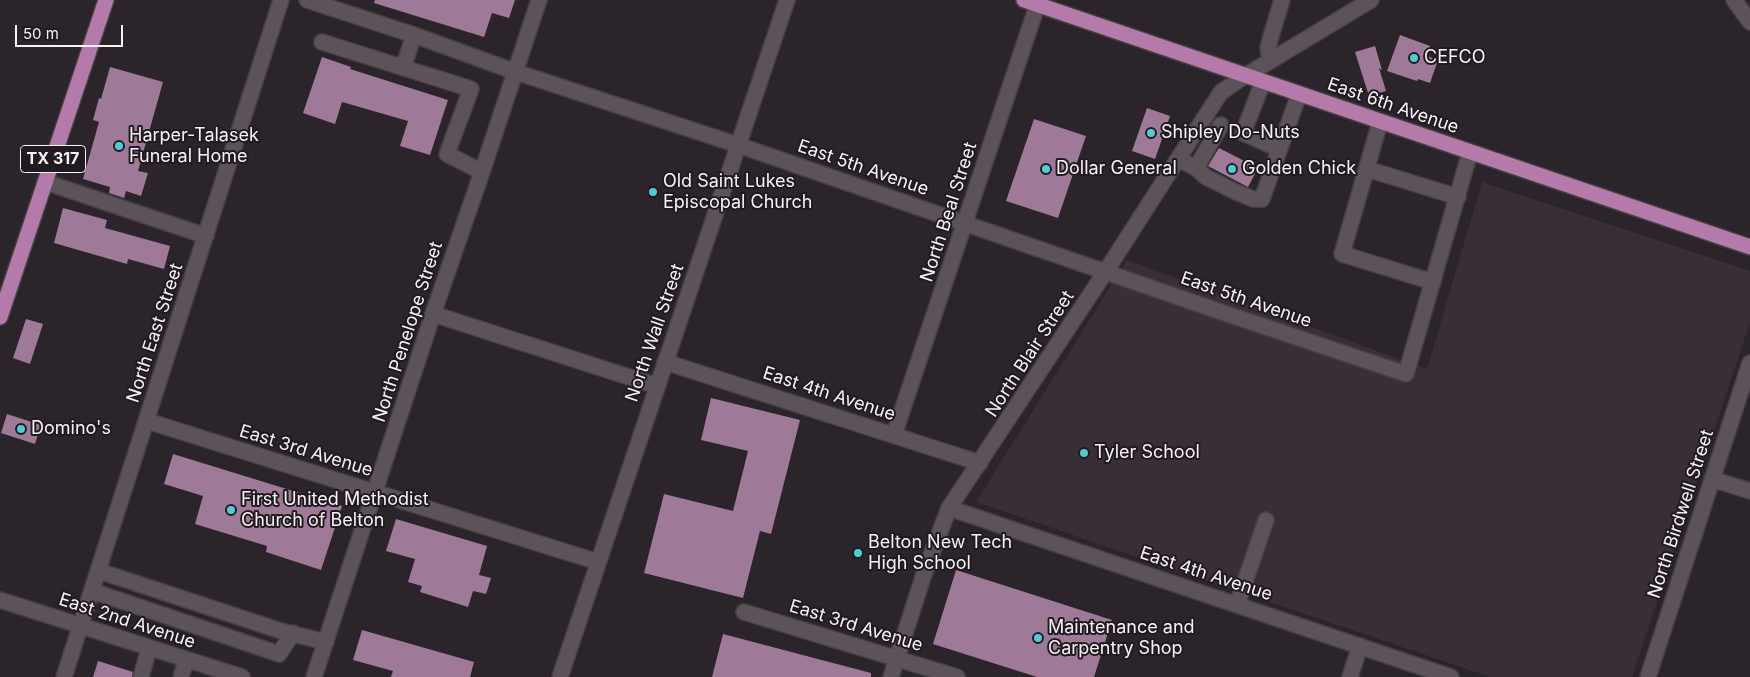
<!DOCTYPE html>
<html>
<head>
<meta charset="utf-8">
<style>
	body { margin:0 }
	#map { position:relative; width:1750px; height:677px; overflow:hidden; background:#2b242a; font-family:Inter,sans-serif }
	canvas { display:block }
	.scale { position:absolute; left:15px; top:25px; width:108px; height:22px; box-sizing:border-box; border:2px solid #f7f2f6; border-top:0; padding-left:6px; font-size:15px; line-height:18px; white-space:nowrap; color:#f7f2f6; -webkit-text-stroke:4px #211a20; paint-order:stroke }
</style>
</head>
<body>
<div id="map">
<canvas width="1750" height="677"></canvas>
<div class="scale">50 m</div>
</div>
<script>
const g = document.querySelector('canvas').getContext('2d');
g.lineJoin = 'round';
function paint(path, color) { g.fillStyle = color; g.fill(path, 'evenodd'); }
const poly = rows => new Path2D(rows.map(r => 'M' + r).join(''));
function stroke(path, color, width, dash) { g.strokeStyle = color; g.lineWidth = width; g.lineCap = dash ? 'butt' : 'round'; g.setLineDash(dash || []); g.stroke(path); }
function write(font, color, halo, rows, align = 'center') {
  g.font = font + ' Inter,sans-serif'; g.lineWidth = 4; g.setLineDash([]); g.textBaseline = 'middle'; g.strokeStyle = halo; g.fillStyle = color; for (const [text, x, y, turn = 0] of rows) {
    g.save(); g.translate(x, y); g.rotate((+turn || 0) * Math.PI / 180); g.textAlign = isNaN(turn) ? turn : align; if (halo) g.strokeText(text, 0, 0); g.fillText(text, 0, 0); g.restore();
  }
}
const built = poly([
	[1482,182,1750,271,1750,322,1632,677,1490,677,976,502,1127,260,1427,369]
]);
const building = poly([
	[375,0,515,0,509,18,492,13,484,37,374,3],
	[1400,35,1430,46,1427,56,1438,60,1430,83,1418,79,1417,81,1387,71],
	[1375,46,1382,70,1379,68,1386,91,1369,96,1355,52],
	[322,57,351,67,350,69,448,100,430,155,400,146,408,121,342,102,335,124,303,113],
	[110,67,163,82,138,171,148,173,141,196,126,191,124,198,109,193,110,187,83,179,99,122,93,120,99,98,101,99],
	[1147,108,1170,116,1155,159,1132,151],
	[1034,119,1086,136,1058,218,1006,201],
	[1219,148,1258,168,1248,187,1208,166],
	[63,208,107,220,105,228,170,246,164,269,128,259,127,264,54,243],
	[26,319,43,324,30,364,13,358],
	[711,398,800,420,771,534,760,531,743,598,644,573,664,494,733,511,748,451,701,440],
	[7,414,41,425,35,444,1,433],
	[173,454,342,506,321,570,266,552,267,546,195,524,203,496,164,484],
	[396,519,487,546,479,575,491,578,486,594,473,591,468,607,420,592,422,586,408,582,415,559,386,551],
	[956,570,1112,620,1094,677,1037,677,933,644],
	[362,630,474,662,470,677,391,677,393,671,353,660],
	[723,634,871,673,871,677,712,677],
	[98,661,133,672,132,677,93,677]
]);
const minor = poly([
	[307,0,414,35,516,72,738,145,1230,315,1406,374,1470,152],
	[1734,0,1750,22],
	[322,42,471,89,447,154,482,172],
	[1270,60,1268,48,1271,36,1282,0],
	[403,68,414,35],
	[1263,82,1243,133,1279,149],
	[1380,122,1342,254,1433,282],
	[1178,159,1196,168,1206,177,1236,192,1253,199,1262,199,1299,94],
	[1196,168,1221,125],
	[1367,169,1458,197],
	[45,182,206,236],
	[433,314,657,386],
	[665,362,980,463],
	[147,421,598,562],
	[894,435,1039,0],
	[1712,479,1750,491],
	[949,508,1451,677],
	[99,571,281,631,326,642],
	[92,591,279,654,293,633],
	[0,600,242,677],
	[1237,605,1266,520],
	[744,612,957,677],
	[64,677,281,0],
	[141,677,149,649],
	[181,677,186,660],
	[314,677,433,314,482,172,539,0],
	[560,677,787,0],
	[891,677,923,577,949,508,1106,271,1221,92,1245,76,1371,0],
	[1350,677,1360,646],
	[1648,677,1750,363]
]);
const major = poly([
	[1024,0,1750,247],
	[0,317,106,0]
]);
const markers = [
	[1414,58,5,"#51ccd1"],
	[1151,133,5,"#51ccd1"],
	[119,146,5,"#51ccd1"],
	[1046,169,5,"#51ccd1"],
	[1232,169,5,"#51ccd1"],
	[653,192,5,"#51ccd1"],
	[21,429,5,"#51ccd1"],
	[1084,453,5,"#51ccd1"],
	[231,510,5,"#51ccd1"],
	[858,553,5,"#51ccd1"],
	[1038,638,5,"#51ccd1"]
];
const shields = [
	[53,159,65]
];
const shieldNames = [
	["TX 317",53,159]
];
const poiNames = [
	["CEFCO",1424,58],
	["Shipley Do-Nuts",1161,133],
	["Harper-Talasek",129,136],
	["Funeral Home",129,157],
	["Dollar General",1056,169],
	["Golden Chick",1242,169],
	["Old Saint Lukes",663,182],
	["Episcopal Church",663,203],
	["Domino's",31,429],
	["Tyler School",1094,453],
	["First United Methodist",241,500],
	["Church of Belton",241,521],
	["Belton New Tech",868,543],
	["High School",868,564],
	["Maintenance and",1048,628],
	["Carpentry Shop",1048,649]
];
const streetNames = [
	["East 6th Avenue",1393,106,19],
	["East 5th Avenue",863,168,19],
	["North Beal Street",949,212,-72],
	["East 5th Avenue",1246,300,19],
	["North Penelope Street",408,332,-72],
	["North East Street",155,333,-72],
	["North Wall Street",655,333,-71],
	["North Blair Street",1030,354,-57],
	["East 4th Avenue",829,394,18],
	["East 3rd Avenue",306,451,17],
	["North Birdwell Street",1681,514,-72],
	["East 4th Avenue",1206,574,18],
	["East 2nd Avenue",127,621,18],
	["East 3rd Avenue",856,626,17]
];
paint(built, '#392d37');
paint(building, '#9f7a98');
stroke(minor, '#453f44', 18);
stroke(major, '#453f44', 18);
stroke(minor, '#5c535a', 15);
stroke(major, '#b37aaa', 15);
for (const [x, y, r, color] of markers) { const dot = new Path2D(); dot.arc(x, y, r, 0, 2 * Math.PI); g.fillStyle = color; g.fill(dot); stroke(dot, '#211a20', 2); }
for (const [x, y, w] of shields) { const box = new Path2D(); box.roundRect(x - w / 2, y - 13.5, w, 27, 4); g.fillStyle = '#211a20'; g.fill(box); stroke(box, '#f7f2f6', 1); }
write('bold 16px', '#f7f2f6', null, shieldNames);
write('18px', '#f7f2f6', '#211a20', poiNames, 'left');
write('18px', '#f7f2f6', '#211a20', streetNames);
</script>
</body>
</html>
